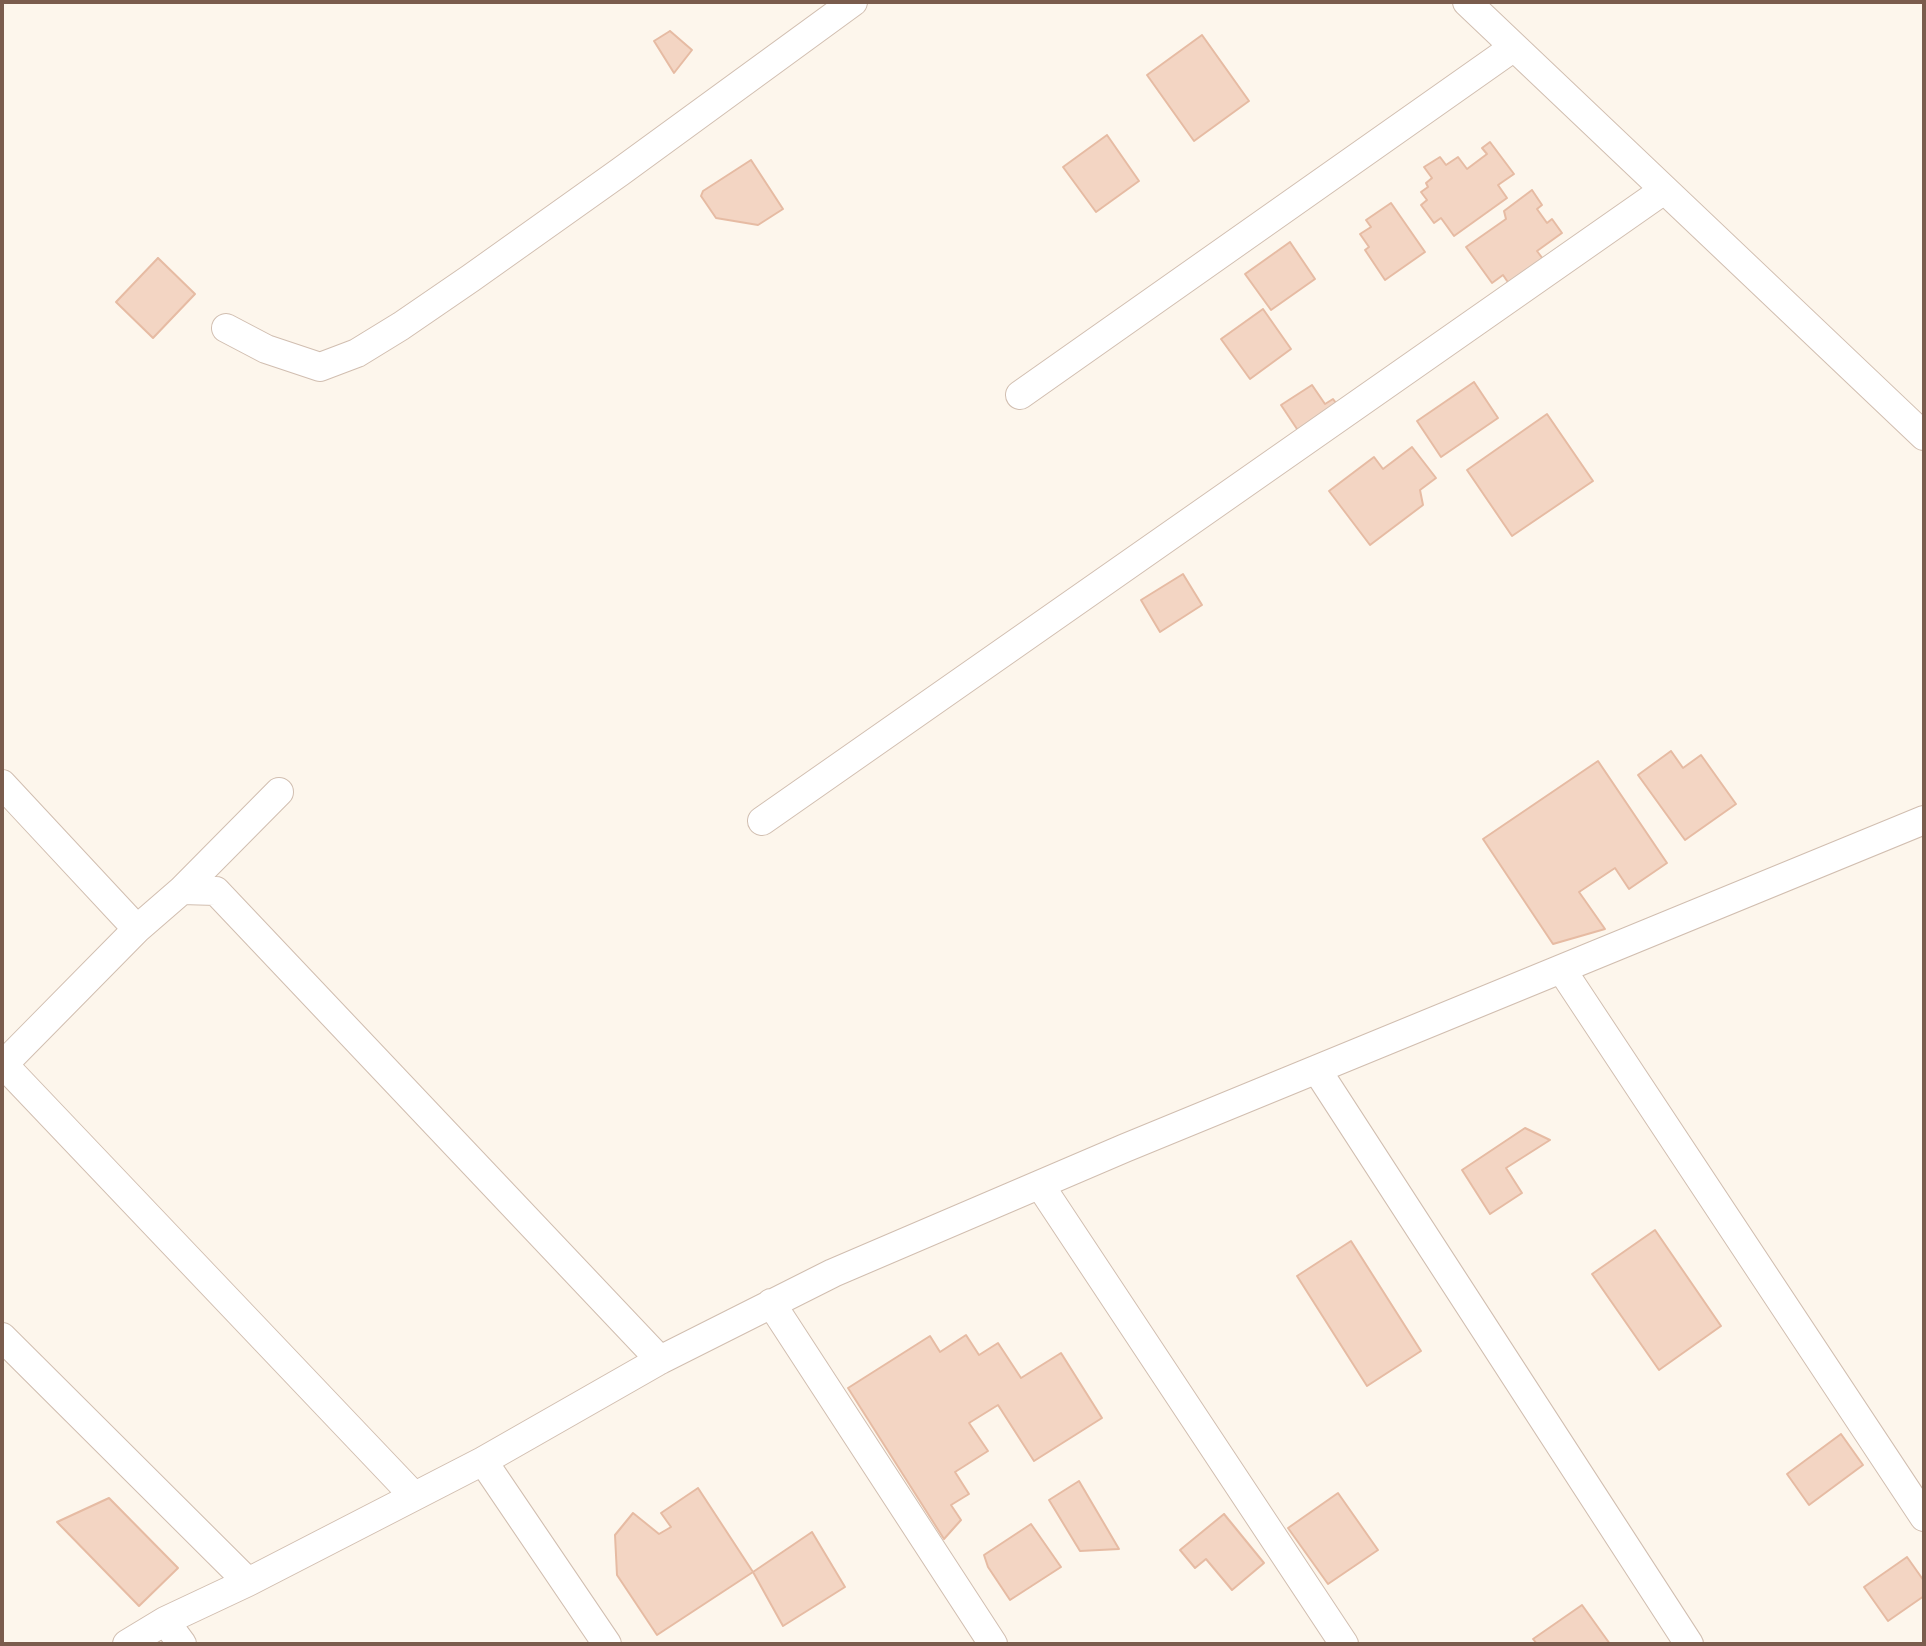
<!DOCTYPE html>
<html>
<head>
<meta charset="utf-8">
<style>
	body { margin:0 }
	#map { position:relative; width:1926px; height:1646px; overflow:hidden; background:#fdf6ec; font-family:Ubuntu,sans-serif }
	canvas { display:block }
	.frame { position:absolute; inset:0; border:4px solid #7a5c4d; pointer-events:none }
</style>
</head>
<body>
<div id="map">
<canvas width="1926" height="1646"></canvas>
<div class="frame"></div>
</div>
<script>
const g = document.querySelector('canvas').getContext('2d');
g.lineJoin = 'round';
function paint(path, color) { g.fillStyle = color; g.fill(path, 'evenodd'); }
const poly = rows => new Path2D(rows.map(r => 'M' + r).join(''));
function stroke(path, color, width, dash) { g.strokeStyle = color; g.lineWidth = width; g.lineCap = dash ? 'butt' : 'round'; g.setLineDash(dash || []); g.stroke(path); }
const building = poly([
	[670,31,692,50,674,73,654,41,670,31],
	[1202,35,1249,101,1194,141,1147,75,1202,35],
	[1107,135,1139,181,1096,212,1063,167,1107,135],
	[1490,142,1514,174,1498,185,1507,198,1454,236,1441,218,1434,223,1421,205,1427,200,1421,192,1428,187,1426,183,1432,178,1424,167,1440,157,1446,165,1458,157,1467,169,1487,154,1482,148,1490,142],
	[751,160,783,209,758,225,716,218,701,196,703,191,751,160],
	[1532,190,1542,205,1537,209,1547,223,1552,219,1562,233,1537,251,1546,263,1516,294,1503,275,1492,283,1466,247,1506,219,1504,211,1532,190],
	[1391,203,1425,252,1385,280,1365,250,1369,247,1360,234,1371,227,1366,220,1391,203],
	[1290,242,1315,279,1271,310,1245,274,1290,242],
	[158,258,195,294,153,338,116,302,158,258],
	[1263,309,1291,349,1250,379,1221,339,1263,309],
	[1474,382,1498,418,1441,457,1417,421,1474,382],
	[1312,385,1325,404,1333,399,1343,412,1303,438,1281,405,1312,385],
	[1547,414,1593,481,1512,536,1467,470,1547,414],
	[1412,447,1436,478,1420,490,1423,505,1370,545,1329,491,1374,457,1383,469,1412,447],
	[1183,574,1202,605,1160,632,1141,600,1183,574],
	[1671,751,1683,768,1701,755,1736,804,1685,840,1638,775,1671,751],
	[1598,761,1667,863,1629,889,1615,868,1579,892,1605,929,1553,944,1483,839,1598,761],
	[1525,1128,1550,1140,1506,1168,1522,1193,1490,1214,1462,1170,1525,1128],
	[1655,1230,1721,1326,1659,1370,1592,1274,1655,1230],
	[1351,1241,1421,1351,1367,1386,1297,1276,1351,1241],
	[966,1335,979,1355,998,1343,1021,1378,1061,1353,1102,1418,1034,1461,998,1405,969,1423,988,1451,955,1472,969,1494,951,1505,961,1520,944,1539,848,1388,930,1336,940,1352,966,1335],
	[1841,1434,1863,1465,1809,1505,1787,1474,1841,1434],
	[1079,1481,1119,1549,1080,1551,1049,1500,1079,1481],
	[698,1488,753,1572,657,1635,617,1575,615,1535,633,1513,659,1534,671,1527,661,1513,698,1488],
	[1338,1493,1378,1550,1328,1584,1288,1528,1338,1493],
	[109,1498,178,1568,139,1606,57,1522,109,1498],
	[1224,1514,1264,1563,1232,1590,1206,1559,1195,1568,1180,1550,1224,1514],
	[1031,1524,1061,1567,1010,1600,988,1567,984,1555,1031,1524],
	[812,1532,845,1587,783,1626,753,1572,812,1532],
	[1907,1557,1924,1581,1924,1596,1888,1621,1864,1587,1907,1557],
	[1582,1605,1610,1644,1537,1644,1533,1639,1582,1605]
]);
const minor = poly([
	[1467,2,1924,436],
	[226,328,266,349,320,367,357,353,401,326,471,278,620,172,853,2],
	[1020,395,1514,47],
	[2,784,137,929,182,890,216,891,660,1360],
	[762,821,1664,190],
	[182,890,279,792],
	[1562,970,1924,1517],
	[4,1065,414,1496],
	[2,1066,137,929],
	[1317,1070,1689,1644],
	[1040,1185,1344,1644],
	[771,1303,993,1644],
	[2,1337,248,1582,483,1461,660,1360,833,1273,1125,1148,1924,820],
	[483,1461,607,1644],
	[127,1644,165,1621],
	[182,1644,165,1621,248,1582]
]);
paint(building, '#f3d5c3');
stroke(building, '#e6bba3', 2);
stroke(minor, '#d1beb0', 30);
stroke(minor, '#fff', 28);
</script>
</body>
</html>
